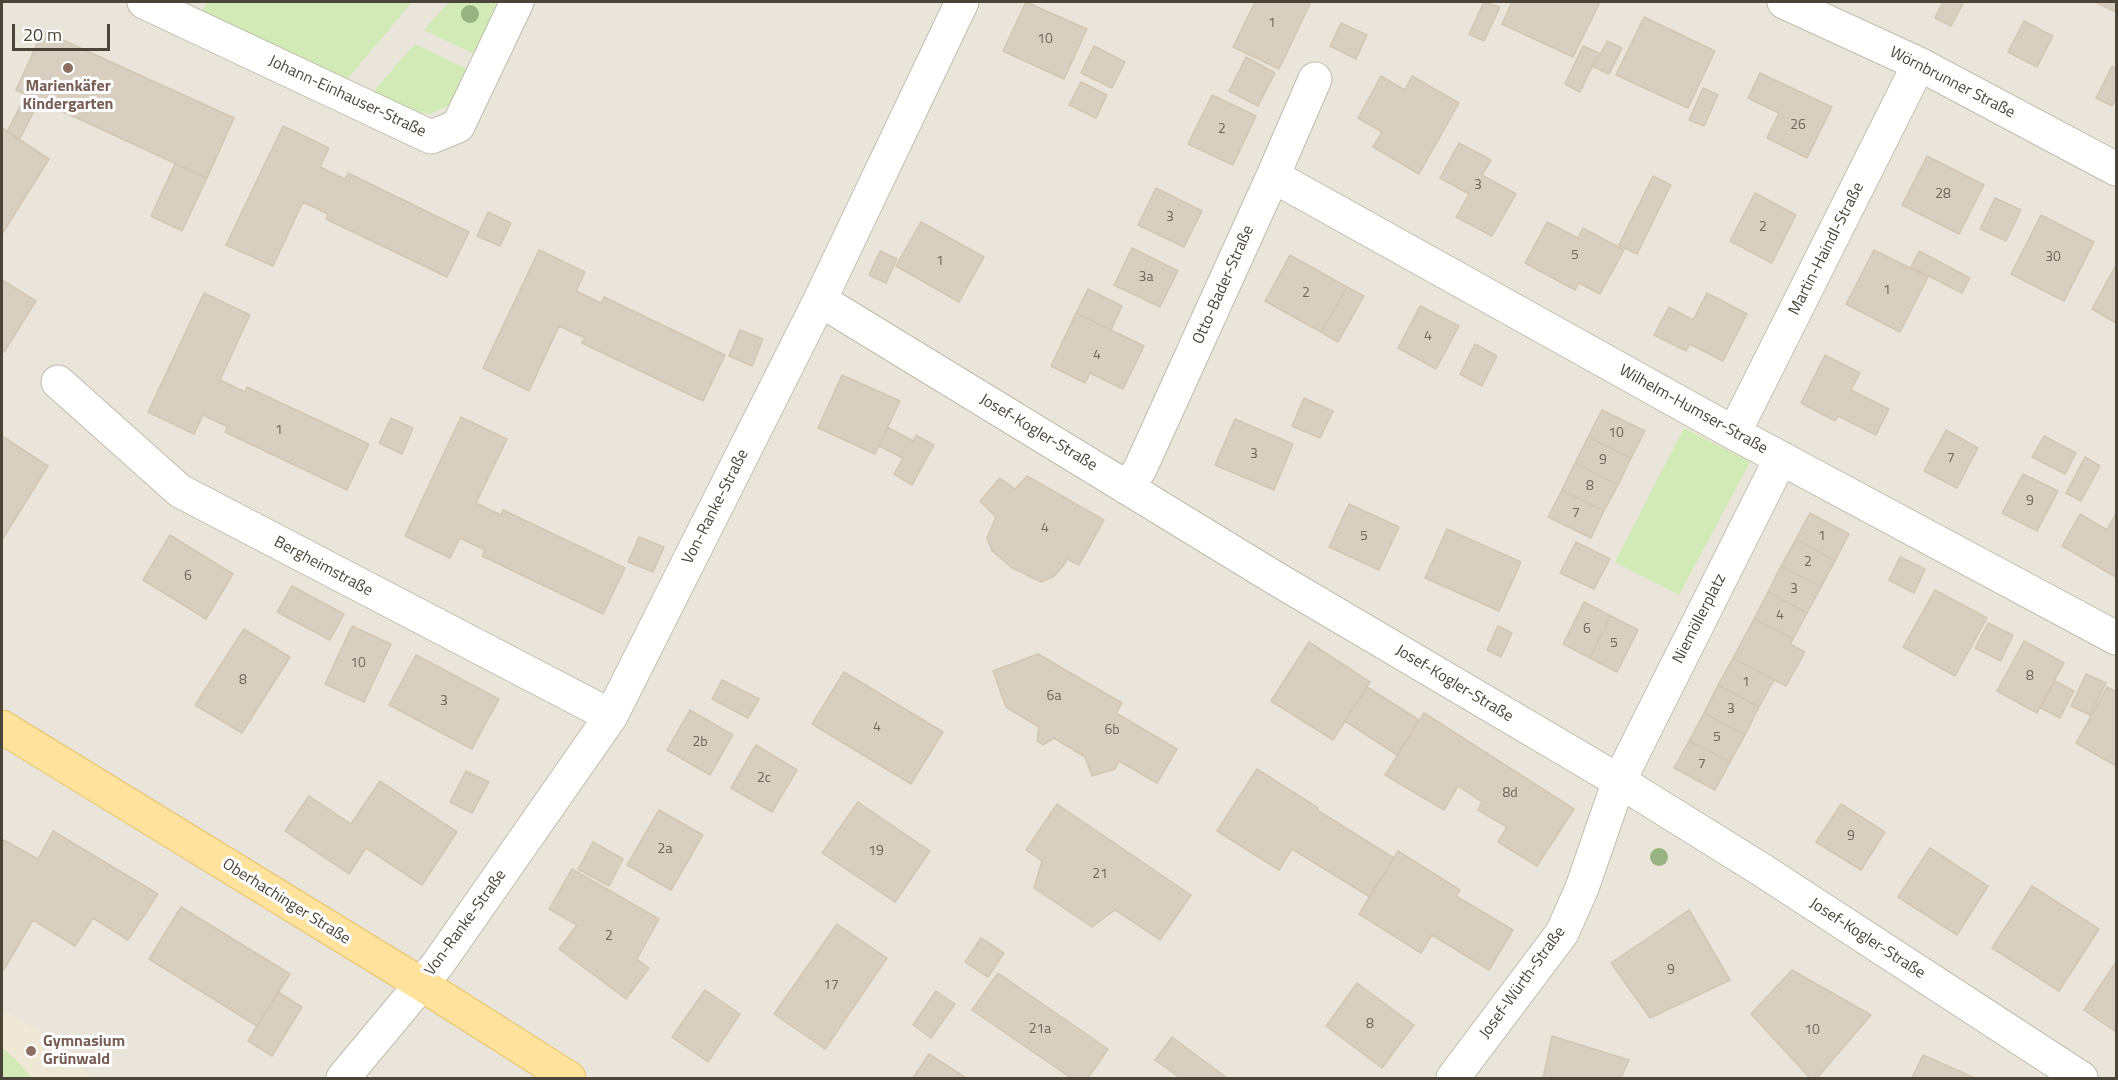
<!DOCTYPE html>
<html>
<head>
<meta charset="utf-8">
<style>
	body { margin:0 }
	#map { position:relative; width:2118px; height:1080px; overflow:hidden; background:#f6f3ec; font-family:"Titillium Web",sans-serif }
	canvas { display:block }
	.frame { position:absolute; inset:0; border:3px solid #4b4439; pointer-events:none }
	.scale { position:absolute; left:12px; top:24px; width:98px; height:27px; box-sizing:border-box; border:3px solid #4b4439; border-top:0; padding-left:8px; font-size:18px; line-height:21px; white-space:nowrap; color:#4b4439; -webkit-text-stroke:4px #fff; paint-order:stroke }
</style>
</head>
<body>
<div id="map">
<canvas width="2118" height="1080"></canvas>
<div class="frame"></div>
<div class="scale">20 m</div>
</div>
<script>
const g = document.querySelector('canvas').getContext('2d');
g.lineJoin = 'round';
function paint(path, color) { g.fillStyle = color; g.fill(path, 'evenodd'); }
const poly = rows => new Path2D(rows.map(r => 'M' + r).join(''));
function stroke(path, color, width, dash) { g.strokeStyle = color; g.lineWidth = width; g.lineCap = dash ? 'butt' : 'round'; g.setLineDash(dash || []); g.stroke(path); }
function write(font, color, halo, rows, align = 'center') {
  g.font = font + ' "Titillium Web",sans-serif'; g.lineWidth = 6; g.setLineDash([]); g.textBaseline = 'middle'; g.strokeStyle = halo; g.fillStyle = color; for (const [text, x, y, turn = 0] of rows) {
    g.save(); g.translate(x, y); g.rotate((+turn || 0) * Math.PI / 180); g.textAlign = isNaN(turn) ? turn : align; if (halo) g.strokeText(text, 0, 0); g.fillText(text, 0, 0); g.restore();
  }
}
const residential = poly([
	[2,2,2116,2,2116,1078,2,1078]
]);
const education = poly([
	[2,1010,40,1031,93,1078,2,1078]
]);
const green = poly([
	[207,2,412,2,344,83,201,11],
	[449,2,500,2,476,55,424,30],
	[415,44,469,70,452,104,430,114,412,111,372,93],
	[1684,428,1750,462,1679,595,1615,562],
	[2,1047,16,1060,32,1078,2,1078]
]);
const building = poly([
	[1026,2,1087,29,1064,79,1003,51,1026,2],
	[1255,2,1311,2,1279,69,1233,47,1255,2],
	[1484,2,1500,7,1484,41,1469,34,1484,2],
	[1512,2,1600,2,1573,57,1502,24,1512,2],
	[1943,2,1964,2,1951,26,1935,18,1943,2],
	[2095,2,2116,2,2116,12,2095,2],
	[1644,17,1715,51,1688,108,1616,75,1644,17],
	[2024,21,2053,36,2037,67,2008,52,2024,21],
	[1341,23,1367,35,1356,59,1330,46,1341,23],
	[43,31,234,118,207,178,16,90,43,31],
	[1607,41,1622,48,1609,74,1594,67,1607,41],
	[1094,46,1125,62,1112,88,1081,73,1094,46],
	[1583,46,1599,53,1580,92,1565,84,1583,46],
	[1246,57,1275,73,1258,106,1229,91,1246,57],
	[2112,66,2116,69,2116,98,2112,106,2096,98,2112,66],
	[1760,73,1832,107,1807,158,1767,138,1779,113,1748,98,1760,73],
	[1381,76,1405,90,1412,76,1459,103,1419,174,1373,147,1382,132,1358,118,1381,76],
	[1081,82,1107,95,1096,118,1069,105,1081,82],
	[1703,88,1718,95,1704,126,1689,120,1703,88],
	[26,95,39,102,19,140,7,132,26,95],
	[1212,95,1256,116,1233,165,1188,144,1212,95],
	[283,126,329,148,320,167,345,179,348,173,469,232,447,277,326,219,328,214,303,202,273,266,226,245,283,126],
	[2,128,49,159,2,234,2,128],
	[1459,143,1491,160,1482,175,1516,194,1492,236,1456,217,1469,194,1440,178,1459,143],
	[1927,156,1984,185,1959,234,1902,205,1927,156],
	[175,164,207,178,182,231,151,216,175,164],
	[1653,176,1671,185,1637,254,1619,245,1653,176],
	[1156,188,1202,211,1184,247,1138,225,1156,188],
	[1755,193,1796,215,1772,263,1730,241,1755,193],
	[1995,198,2021,210,2006,241,1980,229,1995,198],
	[488,212,511,223,500,246,477,236,488,212],
	[2041,215,2094,242,2064,301,2011,274,2041,215],
	[921,222,984,257,959,302,896,266,921,222],
	[1547,222,1578,238,1583,228,1624,250,1600,294,1579,283,1575,290,1525,263,1547,222],
	[1132,248,1178,271,1160,307,1114,285,1132,248],
	[539,250,585,272,576,291,601,303,604,297,725,355,703,401,582,343,585,338,559,326,529,391,483,368,539,250],
	[1874,250,1928,277,1900,332,1846,304,1874,250],
	[880,251,897,259,886,283,869,275,880,251],
	[1919,251,1970,278,1962,293,1911,267,1919,251],
	[1290,255,1347,287,1321,332,1265,301,1290,255],
	[2116,265,2116,323,2092,309,2116,265],
	[2,280,36,301,4,352,2,351,2,280],
	[1347,287,1364,296,1338,342,1321,332,1347,287],
	[1088,289,1122,306,1111,330,1076,313,1088,289],
	[204,293,250,315,220,380,245,392,247,387,369,444,347,490,225,432,228,427,203,415,194,434,148,412,204,293],
	[1707,293,1747,314,1723,361,1690,344,1686,351,1654,335,1669,307,1693,320,1707,293],
	[1420,306,1459,326,1436,369,1398,348,1420,306],
	[1076,313,1144,346,1123,389,1090,373,1085,383,1051,366,1076,313],
	[740,330,763,339,752,366,729,356,740,330],
	[1475,344,1497,356,1482,386,1460,374,1475,344],
	[1825,355,1860,373,1851,390,1889,409,1876,435,1838,416,1835,421,1801,403,1825,355],
	[842,375,900,401,875,454,818,428,842,375],
	[1304,398,1333,411,1320,438,1292,426,1304,398],
	[1602,410,1645,431,1631,458,1588,437,1602,410],
	[461,417,507,439,476,503,501,515,503,510,625,568,603,614,482,556,485,550,460,538,450,558,405,536,461,417],
	[391,418,413,428,402,454,379,443,391,418],
	[1235,419,1293,444,1274,490,1215,465,1235,419],
	[887,427,913,441,916,435,934,445,912,485,894,474,903,458,879,446,887,427],
	[1946,430,1978,448,1957,488,1924,471,1946,430],
	[2,436,48,466,2,540,2,436],
	[2044,436,2076,453,2065,474,2032,457,2044,436],
	[1588,437,1631,458,1618,485,1575,463,1588,437],
	[2085,457,2100,466,2081,501,2066,493,2085,457],
	[1575,463,1618,485,1604,511,1562,490,1575,463],
	[2023,474,2058,491,2037,531,2002,513,2023,474],
	[1027,476,1104,520,1079,565,1067,559,1064,565,1053,577,1041,582,1011,567,992,551,987,538,996,517,980,501,1000,478,1015,489,1027,476],
	[1562,490,1604,511,1591,538,1548,517,1562,490],
	[1349,504,1399,527,1379,570,1329,547,1349,504],
	[1810,513,1849,534,1835,561,1796,539,1810,513],
	[2116,513,2116,577,2062,546,2080,514,2107,530,2116,513],
	[1447,529,1521,562,1499,611,1425,578,1447,529],
	[170,535,233,574,206,619,143,580,170,535],
	[639,537,664,547,653,572,628,562,639,537],
	[1796,539,1835,561,1821,587,1781,566,1796,539],
	[1576,542,1610,559,1594,589,1560,573,1576,542],
	[1900,557,1925,569,1914,593,1889,580,1900,557],
	[1781,566,1821,587,1807,613,1768,592,1781,566],
	[292,586,344,614,330,640,277,612,292,586],
	[1935,590,1987,618,1955,676,1903,647,1935,590],
	[1768,592,1807,613,1793,639,1754,619,1768,592],
	[1584,602,1611,616,1590,658,1563,644,1584,602],
	[1611,616,1638,630,1617,672,1590,658,1611,616],
	[1754,619,1793,639,1790,644,1805,652,1786,686,1733,658,1754,619],
	[1988,623,2013,635,2001,661,1975,648,1988,623],
	[352,626,391,644,364,702,325,684,352,626],
	[1498,626,1512,633,1501,657,1487,650,1498,626],
	[244,629,290,657,242,733,195,705,244,629],
	[2024,641,2064,663,2037,713,1997,691,2024,641],
	[1309,642,1370,682,1333,740,1271,701,1309,642],
	[1038,654,1122,703,1116,713,1177,749,1157,783,1119,761,1115,769,1092,776,1085,757,1054,738,1043,745,1037,741,1039,727,1006,707,993,671,1038,654],
	[416,655,499,699,472,749,389,705,416,655],
	[1733,658,1774,680,1759,707,1718,685,1733,658],
	[844,672,943,732,911,784,812,724,844,672],
	[2086,674,2106,683,2090,715,2071,706,2086,674],
	[722,680,759,699,748,718,712,699,722,680],
	[2055,681,2074,691,2060,718,2041,708,2055,681],
	[1718,685,1759,707,1745,735,1704,713,1718,685],
	[1367,687,1419,720,1397,755,1345,721,1367,687],
	[2107,687,2116,692,2116,766,2076,743,2107,687],
	[690,710,733,735,710,775,667,750,690,710],
	[1424,713,1574,809,1537,866,1498,842,1507,827,1478,810,1482,802,1458,786,1444,810,1385,775,1424,713],
	[1704,713,1745,735,1730,762,1689,741,1704,713],
	[1689,741,1730,762,1715,790,1674,768,1689,741],
	[756,745,797,770,772,812,731,788,756,745],
	[1257,769,1318,808,1317,810,1394,858,1370,897,1292,849,1279,870,1217,831,1257,769],
	[466,771,489,782,472,813,450,802,466,771],
	[380,781,457,832,422,885,366,848,349,874,285,831,309,796,351,824,380,781],
	[858,802,930,851,895,902,822,853,858,802],
	[1057,804,1191,895,1160,940,1115,910,1092,927,1034,888,1042,861,1026,850,1057,804],
	[1841,804,1885,832,1861,870,1816,842,1841,804],
	[659,810,703,835,671,890,627,865,659,810],
	[53,831,158,894,128,940,93,918,75,946,33,920,3,971,2,970,2,846,4,840,38,859,53,831],
	[593,842,623,859,609,886,578,869,593,842],
	[1930,848,1988,886,1957,935,1898,897,1930,848],
	[1398,851,1460,890,1456,896,1513,930,1489,970,1432,935,1421,953,1359,914,1398,851],
	[572,869,659,919,637,959,649,968,626,999,559,949,577,925,549,909,572,869],
	[2032,886,2099,929,2059,991,1992,948,2032,886],
	[181,907,290,974,257,1026,149,959,181,907],
	[1689,910,1730,980,1650,1018,1611,963,1689,910],
	[837,924,887,958,825,1049,774,1014,837,924],
	[981,938,1004,953,988,977,965,962,981,938],
	[2116,962,2116,1032,2084,1010,2116,962],
	[1792,970,1871,1015,1817,1078,1810,1078,1751,1014,1792,970],
	[998,973,1108,1049,1088,1078,1071,1078,972,1010,998,973],
	[1357,983,1414,1025,1382,1068,1326,1026,1357,983],
	[705,990,740,1014,708,1062,672,1037,705,990],
	[936,991,955,1004,931,1038,913,1025,936,991],
	[278,992,302,1007,272,1056,248,1041,278,992],
	[1552,1036,1629,1060,1621,1078,1543,1078,1552,1036],
	[1172,1037,1227,1078,1180,1078,1155,1060,1172,1037],
	[929,1054,966,1078,913,1078,929,1054],
	[1923,1055,1975,1078,1912,1078,1923,1055]
]);
const minor = poly([
	[144,2,431,137,458,126,517,2],
	[1784,2,1919,64,2116,169],
	[1273,176,1734,433,2116,638],
	[820,300,1275,578,1619,781,1762,870,2081,1078],
	[58,382,180,491,611,716],
	[1734,433,1919,64],
	[1127,488,1140,469,1273,176,1315,79],
	[343,1078,438,964,611,716,820,300,962,2],
	[1453,1078,1562,933,1582,888,1619,781,1781,458]
]);
const major = poly([
	[2,727,421,984,569,1078]
]);
const trees = [
	[470,14],
	[1659,857]
];
const markers = [
	[68,68,6,"#8d6e63"],
	[31,1051,6,"#8d6e63"]
];
const numberNames = [
	["1",1272,24],
	["10",1045,40],
	["26",1798,126],
	["2",1222,130],
	["3",1478,186],
	["28",1943,195],
	["3",1170,218],
	["2",1763,228],
	["5",1575,256],
	["30",2053,258],
	["1",940,262],
	["3a",1146,278],
	["1",1887,291],
	["2",1306,294],
	["4",1428,337],
	["4",1097,356],
	["1",279,431],
	["10",1616,434],
	["3",1254,455],
	["7",1951,459],
	["9",1603,461],
	["8",1590,487],
	["9",2030,502],
	["7",1576,514],
	["4",1045,529],
	["5",1364,537],
	["1",1822,537],
	["2",1808,563],
	["6",188,577],
	["3",1794,590],
	["4",1780,616],
	["6",1587,630],
	["5",1614,644],
	["10",358,664],
	["8",2030,677],
	["8",243,681],
	["1",1746,683],
	["6a",1054,697],
	["3",444,702],
	["3",1731,710],
	["4",877,728],
	["6b",1112,731],
	["5",1717,738],
	["2b",700,743],
	["7",1702,765],
	["2c",764,779],
	["8d",1510,794],
	["9",1851,837],
	["2a",665,850],
	["19",876,852],
	["21",1100,875],
	["2",609,937],
	["9",1671,971],
	["17",831,986],
	["8",1370,1025],
	["21a",1040,1030],
	["10",1812,1031]
];
const streetNames = [
	["Wörnbrunner Straße",1952,83,27],
	["Johann-Einhauser-Straße",347,97,25],
	["Martin-Haindl-Straße",1827,249,-63],
	["Otto-Bader-Straße",1224,285,-66],
	["Wilhelm-Humser-Straße",1693,410,29],
	["Josef-Kogler-Straße",1038,433,31],
	["Von-Ranke-Straße",716,507,-63],
	["Bergheimstraße",323,567,28],
	["Niemöllerplatz",1700,619,-63],
	["Josef-Kogler-Straße",1454,684,31],
	["Oberhachinger Straße",286,902,32],
	["Von-Ranke-Straße",466,923,-54],
	["Josef-Kogler-Straße",1867,939,33],
	["Josef-Würth-Straße",1523,983,-54]
];
const educationNames = [
	["Marienkäfer",68,87],
	["Kindergarten",68,105],
	["Gymnasium",43,1042,"left"],
	["Grünwald",43,1060,"left"]
];
paint(residential, '#eae5da');
paint(education, '#efe8d6');
paint(green, '#d2eab5');
paint(building, '#d8cfc1');
stroke(building, '#d3c7b4', 1.5);
stroke(minor, '#c2bbae', 35);
stroke(major, '#e6c16a', 35);
stroke(minor, '#fff', 33);
stroke(major, '#ffe39c', 33);
g.fillStyle = '#97b381';
for (const [x, y] of trees) { g.beginPath(); g.arc(x, y, 9, 0, 2 * Math.PI); g.fill(); }
for (const [x, y, r, color] of markers) { const dot = new Path2D(); dot.arc(x, y, r, 0, 2 * Math.PI); g.fillStyle = color; g.fill(dot); stroke(dot, '#fff', 2); }
write('14px', '#6e675b', null, numberNames);
write('16px', '#4b4439', '#fff', streetNames);
write('bold 16px', '#785e54', '#fff', educationNames);
</script>
</body>
</html>
